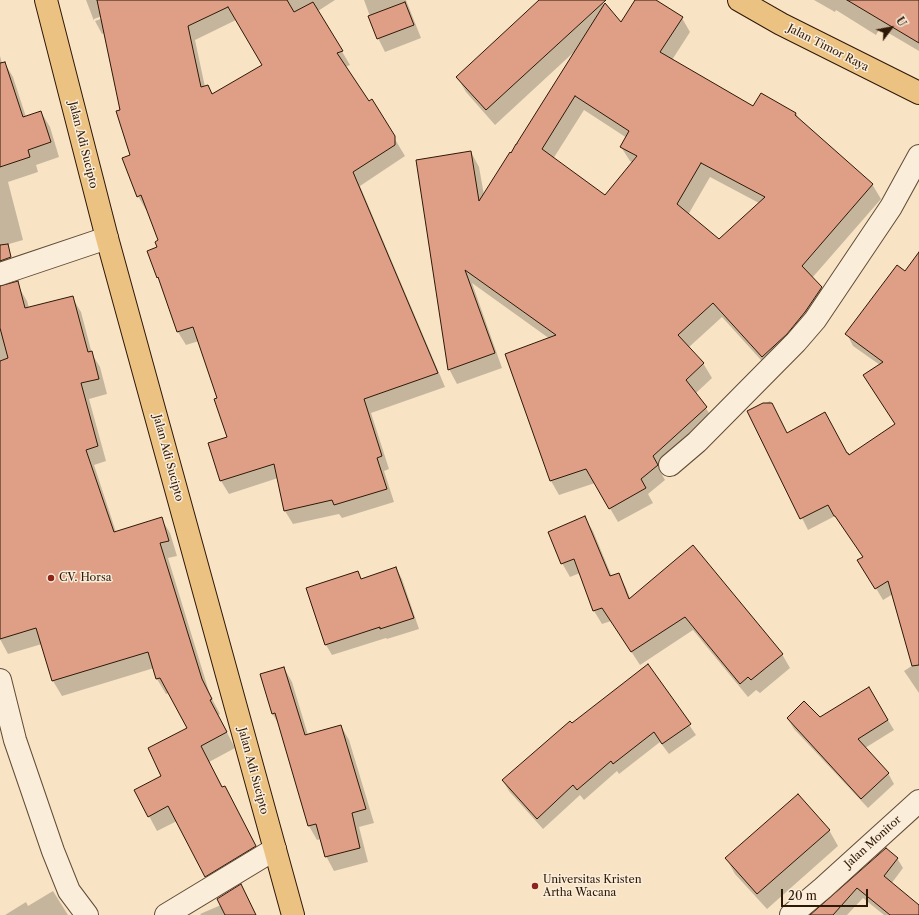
<!DOCTYPE html>
<html>
<head>
<meta charset="utf-8">
<style>
	body { margin:0 }
	#map { position:relative; width:919px; height:915px; overflow:hidden; background:#f8e3c5; font-family:"Libre Caslon Text",serif }
	canvas { display:block }
	.north { position:absolute; left:871px; top:8px; width:40px; height:40px; -webkit-text-stroke:3px #faedd9; paint-order:stroke; rotate:58deg; font-size:11px; font-weight:700; line-height:16px; text-align:center; color:#2e1806 }
	.north::after { content:''; display:block; margin:auto; width:14px; height:18px; background:#2e1806; clip-path:polygon(50% 0,100% 100%,50% 72%,0 100%) }
	.scale { position:absolute; left:781px; top:889px; width:87px; height:18px; box-sizing:border-box; border:2px solid #2e1806; border-top:0; padding-left:5px; font-size:12px; line-height:14px; white-space:nowrap; color:#2e1806; -webkit-text-stroke:3px #faedd9; paint-order:stroke }
</style>
</head>
<body>
<div id="map">
<canvas width="919" height="915"></canvas>
<div class="north">U</div>
<div class="scale">20 m</div>
</div>
<script>
const g = document.querySelector('canvas').getContext('2d');
g.lineJoin = 'round';
function paint(path, color) { g.fillStyle = color; g.fill(path, 'evenodd'); }
const poly = rows => new Path2D(rows.map(r => 'M' + r).join(''));
function stroke(path, color, width, dash) { g.strokeStyle = color; g.lineWidth = width; g.lineCap = dash ? 'butt' : 'round'; g.setLineDash(dash || []); g.stroke(path); }
function write(font, color, halo, rows, align = 'center') {
  g.font = font + ' "Libre Caslon Text",serif'; g.lineWidth = 3; g.setLineDash([]); g.textBaseline = 'middle'; g.strokeStyle = halo; g.fillStyle = color; for (const [text, x, y, turn = 0] of rows) {
    g.save(); g.translate(x, y); g.rotate((+turn || 0) * Math.PI / 180); g.textAlign = isNaN(turn) ? turn : align; if (halo) g.strokeText(text, 0, 0); g.fillText(text, 0, 0); g.restore();
  }
}
const shadow = poly([
	[86,0,335,0,318,11,350,65,345,67,369,103,372,101,405,156,360,186,445,387,371,413,389,469,384,471,394,502,342,518,339,514,293,524,285,511,278,478,229,494,221,481,209,444,228,438,218,399,199,341,186,345,178,332,162,285,158,278,148,251,158,248,160,241,147,209,146,210,138,196,131,155,105,33,102,34,95,21,106,17,105,15,94,19,94,21],
	[236,20,263,65,213,95,208,86,205,87,195,40],
	[364,0,406,0,421,38,385,52,378,38],
	[540,0,600,0,621,23,636,0,654,0,682,18,690,32,672,60,754,107,796,113,800,121,872,184,881,199,812,278,821,288,829,303,771,371,722,317,688,348,703,363,712,378,695,394,706,408,714,422,660,471,665,480,648,494,653,503,618,522,595,483,559,495,551,481,506,354,550,339,472,283,502,368,457,384,449,369,471,152,479,167,484,195,511,154,574,52,495,125,466,92,457,77],
	[584,110,627,138,621,147,630,161,633,163,605,196,553,159],
	[710,177,759,203,719,241,688,215],
	[814,0,919,0,919,51,880,28,876,35,836,10,835,12],
	[0,56,2,63,4,62,13,77,26,117,41,112,50,127,59,157,36,165,38,172,8,182,23,240,2,246,10,275,0,280],
	[919,269,919,693,904,671,913,665,893,594,883,600,859,560,864,557,835,516,808,530,749,412,770,401,787,434,849,456,896,425,880,365,853,346,847,334,905,273],
	[18,286,27,301,29,308,72,297,81,312,92,354,100,367,107,394,89,399,106,461,94,465,116,532,161,518,170,533,177,556,168,558,210,695,220,714,218,715,235,748,209,762,223,788,225,787,233,802,264,861,214,891,177,821,157,831,149,816,163,776,188,729,169,693,166,694,157,679,154,668,62,696,53,681,42,644,8,654,0,639,0,287],
	[585,518,593,531,612,577,619,574,626,588,630,598,692,547,782,654,790,668,760,693,756,690,748,697,693,630,640,665,611,621,602,624,594,611,580,573,570,577,562,563],
	[396,568,402,579,419,629,387,639,386,638,332,655,326,645,357,572,362,580],
	[648,665,696,735,669,754,660,742,619,774,617,771,584,800,580,795,543,829,509,791,503,781],
	[284,668,292,682,308,735,341,726,349,740,374,823,359,827,368,862,334,871,326,856,321,839,317,840,309,826,279,725,272,713],
	[820,718,888,720,894,730,865,748,888,773,894,784,868,808,794,729,788,719],
	[829,830,838,846,767,909,735,874,726,858],
	[897,858,903,868,891,884,919,906,919,915,884,915,863,898,847,915,818,915],
	[241,885,256,915,201,915,200,914,221,905],
	[53,891,68,915,5,915,26,902,28,906]
]);
const building = poly([
	[97,0,287,0,294,12,313,2,343,51,337,53,369,101,372,99,395,136,395,145,353,172,438,373,364,399,382,456,377,458,387,489,334,505,332,500,284,511,274,464,220,481,208,443,227,437,214,399,217,398,193,327,177,332,158,277,157,278,147,251,157,247,155,242,158,240,141,195,137,197,122,158,130,155,116,111,120,110,97,0],
	[228,7,262,65,212,94,208,85,201,87,188,26,228,7],
	[539,0,606,0,486,110,456,77,539,0],
	[635,0,656,0,683,17,660,52,753,106,761,93,796,113,795,115,873,184,802,266,822,287,805,312,787,334,762,357,713,303,678,335,704,363,686,380,707,407,653,456,658,465,641,479,646,488,609,509,586,469,550,481,505,354,556,335,465,270,495,353,448,370,416,160,471,151,479,201,510,152,511,153,516,144,517,144,517,143,605,3,621,22,635,0],
	[575,96,629,131,620,147,637,156,605,195,542,149,575,96],
	[701,163,765,197,719,239,677,204,701,163],
	[847,0,919,0,919,43,847,0],
	[405,2,414,25,377,39,368,16,405,2],
	[5,62,23,117,41,111,51,142,28,150,30,157,0,167,0,63,5,62],
	[8,244,11,257,0,261,0,245,8,244],
	[919,252,919,665,912,666,888,581,875,589,857,560,863,557,835,516,834,516,828,505,800,519,747,411,763,403,772,403,787,433,825,412,847,453,848,453,849,455,895,424,863,375,883,362,845,334,897,265,905,271,919,252],
	[18,281,25,308,73,296,88,352,92,351,99,379,81,383,98,446,86,450,114,532,162,517,169,541,160,543,202,679,212,699,210,700,227,732,201,746,222,787,225,786,256,846,205,877,168,806,148,817,134,790,161,776,148,748,187,728,160,678,156,679,148,652,52,681,36,628,0,639,0,361,8,358,0,328,0,286,18,281],
	[585,516,610,576,619,573,629,599,693,545,783,654,751,680,748,677,740,684,685,617,631,652,602,608,593,611,574,559,561,564,548,532,585,516],
	[396,567,414,618,380,629,380,627,325,645,306,588,358,571,361,579,396,567],
	[648,664,691,724,662,744,654,732,613,764,611,761,577,790,573,785,537,819,502,780,570,721,572,723,648,664],
	[284,667,305,735,341,725,366,809,352,813,360,848,325,857,316,824,308,826,275,713,272,714,260,674,284,667],
	[869,687,888,720,858,739,889,773,861,799,787,718,804,701,820,717,869,687],
	[798,794,830,830,757,894,725,858,798,794],
	[886,848,898,858,884,876,919,905,919,915,890,915,857,888,833,915,810,915,886,848],
	[241,884,256,915,225,915,217,899,241,884]
]);
const minor = poly([
	[0,274,107,238],
	[670,465,697,442,796,342,815,320,891,207,919,156],
	[0,680,15,740,53,851,69,891,87,915],
	[166,915,275,849],
	[791,915,823,888,919,801]
]);
const major = poly([
	[46,0,107,238,293,915]
]);
const highway = poly([
	[739,0,781,24,919,93]
]);
const markers = [
	[51,578,4,"#8f2418"],
	[535,886,4,"#8f2418"]
];
const streetNames = [
	["Jalan Timor Raya",828,48,27],
	["Jalan Adi Sucipto",83,145,76],
	["Jalan Adi Sucipto",168,458,75],
	["Jalan Adi Sucipto",253,771,75],
	["Jalan Monitor",873,842,-42]
];
const poiNames = [
	["CV. Horsa",59,578],
	["Universitas Kristen",543,880],
	["Artha Wacana",543,893]
];
paint(shadow, '#0003');
paint(building, '#df9f86');
stroke(building, '#2e1806', 1);
stroke(minor, '#604b36', 24);
stroke(major, '#2e1806', 24);
stroke(highway, '#2e1806', 24);
stroke(minor, '#faedd9', 22);
stroke(major, '#ecc282', 22);
stroke(highway, '#ecc282', 22);
for (const [x, y, r, color] of markers) { const dot = new Path2D(); dot.arc(x, y, r, 0, 2 * Math.PI); g.fillStyle = color; g.fill(dot); stroke(dot, '#faedd9', 1.5); }
write('11px', '#2e1806', '#faedd9', streetNames);
write('11px', '#2e1806', '#faedd9', poiNames, 'left');
</script>
</body>
</html>
